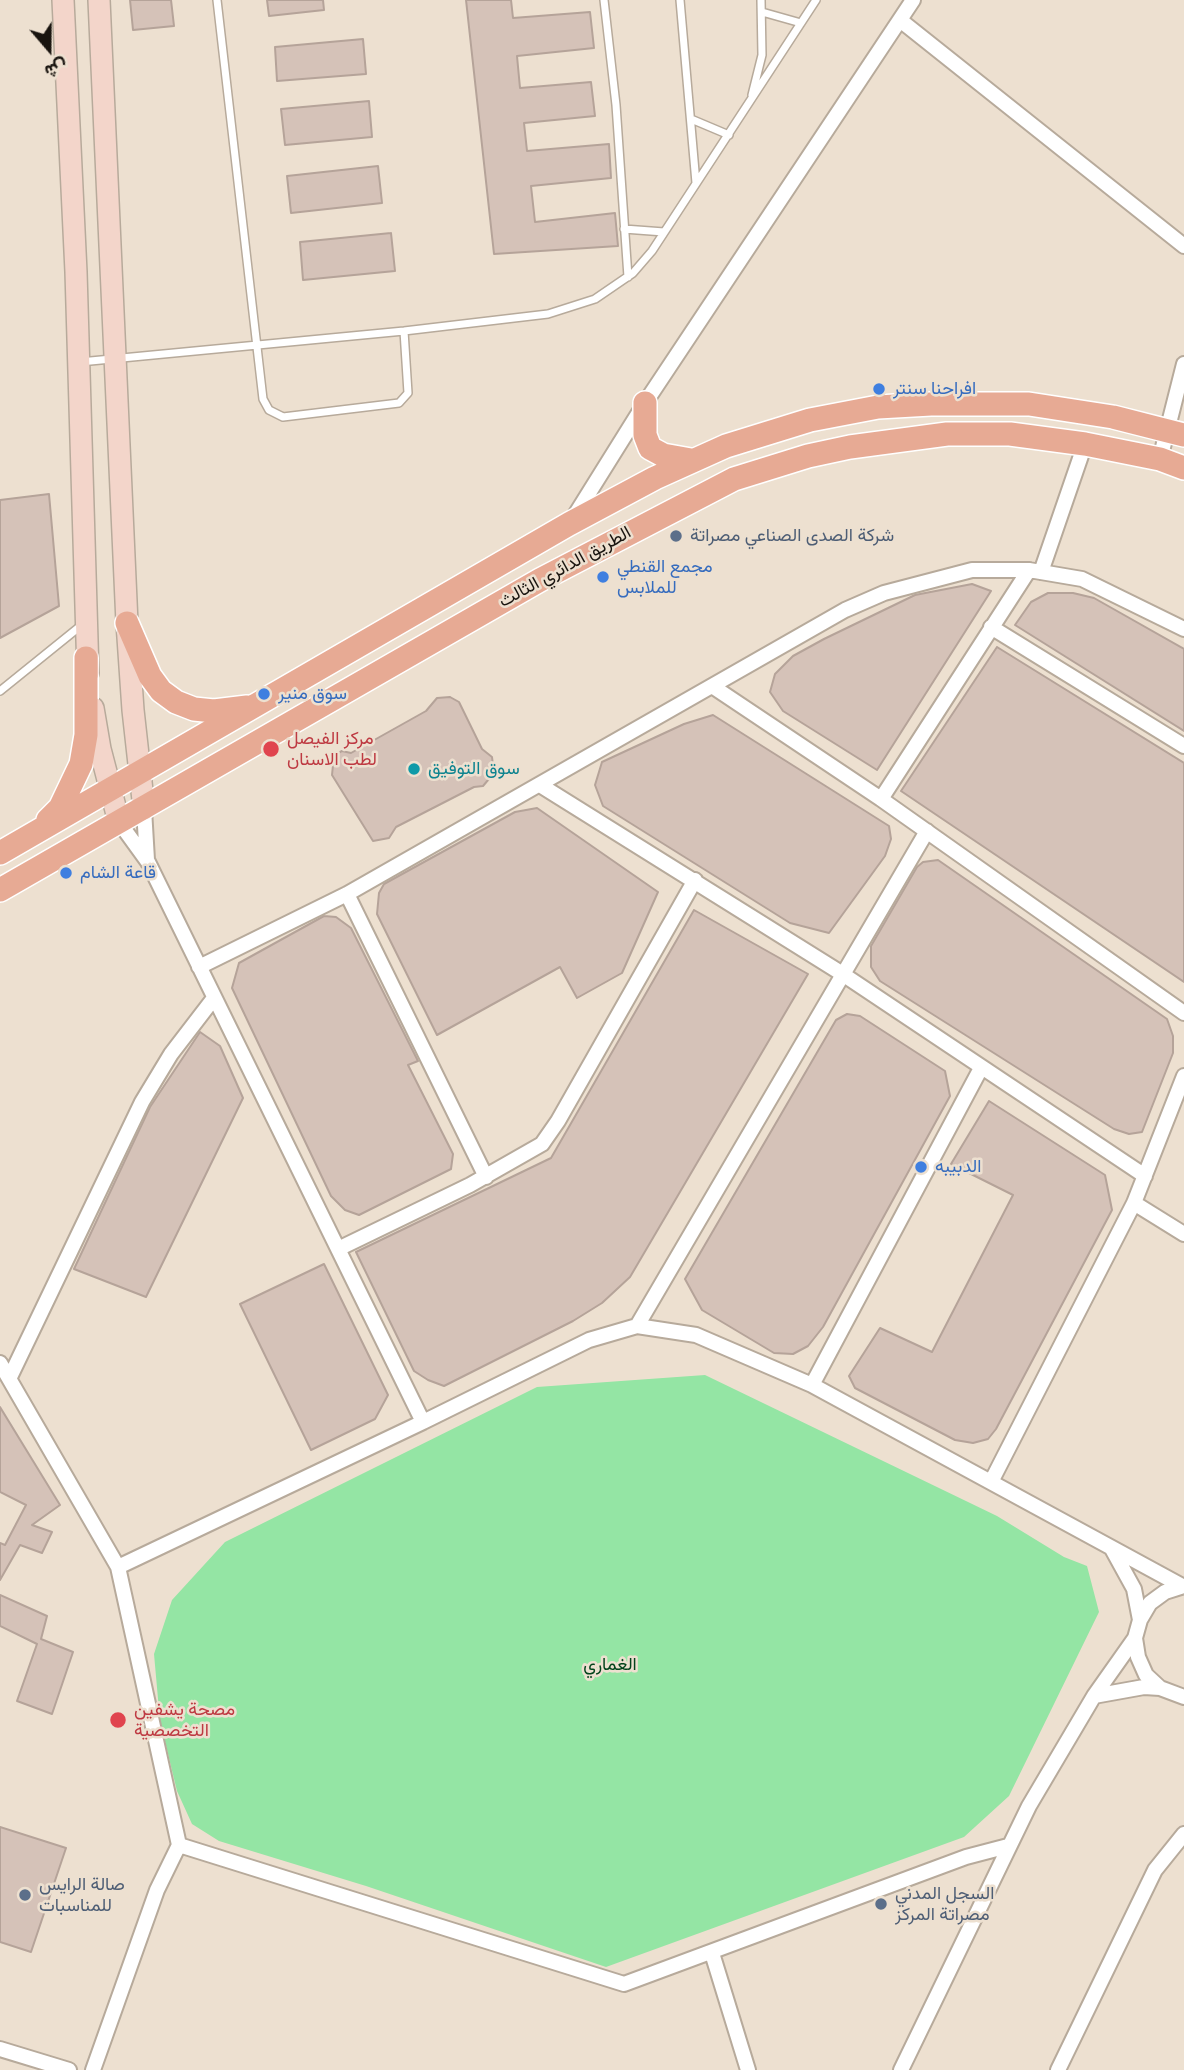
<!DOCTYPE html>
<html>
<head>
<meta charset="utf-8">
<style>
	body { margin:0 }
	#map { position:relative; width:1184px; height:2070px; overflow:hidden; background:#ede0d0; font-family:Figtree,Vazirmatn,sans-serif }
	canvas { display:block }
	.north { position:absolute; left:14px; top:14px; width:70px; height:70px; -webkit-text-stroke:5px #ede0d0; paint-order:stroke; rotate:160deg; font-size:19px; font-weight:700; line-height:28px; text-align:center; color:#19140f }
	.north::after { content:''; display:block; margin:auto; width:24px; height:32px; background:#19140f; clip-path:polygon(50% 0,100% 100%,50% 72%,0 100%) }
</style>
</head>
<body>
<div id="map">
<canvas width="1184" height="2070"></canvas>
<div class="north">ش</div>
</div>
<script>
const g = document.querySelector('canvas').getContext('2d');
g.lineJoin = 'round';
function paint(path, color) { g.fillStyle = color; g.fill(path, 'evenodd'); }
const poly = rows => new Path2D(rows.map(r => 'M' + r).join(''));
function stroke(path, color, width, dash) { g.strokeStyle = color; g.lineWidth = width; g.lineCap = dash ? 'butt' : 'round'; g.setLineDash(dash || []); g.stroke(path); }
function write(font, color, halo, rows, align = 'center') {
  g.font = font + ' Figtree,Vazirmatn,sans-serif'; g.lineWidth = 5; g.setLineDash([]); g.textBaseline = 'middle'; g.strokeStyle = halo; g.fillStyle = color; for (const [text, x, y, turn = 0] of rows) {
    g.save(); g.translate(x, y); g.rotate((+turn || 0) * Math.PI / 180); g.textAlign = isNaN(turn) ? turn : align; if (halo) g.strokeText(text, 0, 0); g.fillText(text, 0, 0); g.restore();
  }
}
const green = poly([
	[705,1375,997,1516,1064,1557,1087,1566,1099,1612,1009,1796,964,1837,606,1967,366,1886,219,1841,192,1824,177,1791,160,1721,154,1654,172,1600,225,1542,537,1387]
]);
const building = poly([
	[130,0,171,0,174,26,133,30,130,0],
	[267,0,323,0,324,10,269,16,267,0],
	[466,0,511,0,513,18,590,12,594,48,517,56,520,88,591,82,595,116,524,123,527,151,609,144,611,178,531,186,535,222,615,213,618,246,494,254,466,0],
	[363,39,366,74,277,81,275,47,363,39],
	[369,101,372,137,285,145,281,109,369,101],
	[378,166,382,203,291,213,287,176,378,166],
	[391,233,395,271,303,280,300,242,391,233],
	[49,494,59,606,0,638,0,500,49,494],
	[972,584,991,591,877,770,783,711,770,692,775,674,793,656,824,639,915,595,972,584],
	[1048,593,1073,593,1094,598,1184,649,1184,731,1015,625,1031,602,1048,593],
	[997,647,1184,763,1184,982,901,791,997,647],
	[450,697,459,702,482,749,492,757,494,773,483,786,474,787,396,827,389,838,373,841,332,775,334,755,342,751,351,753,426,711,437,698,450,697],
	[713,715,889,826,891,839,885,856,829,933,790,923,603,806,595,785,602,762,684,724,713,715],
	[537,808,658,892,622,973,577,998,560,967,437,1035,377,914,379,893,384,884,515,812,537,808],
	[938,860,1167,1019,1173,1036,1173,1053,1142,1132,1129,1134,1114,1129,880,981,871,967,871,946,917,867,923,862,938,860],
	[694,910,808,974,630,1277,602,1303,573,1321,444,1386,428,1380,414,1371,356,1252,551,1158,694,910],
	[324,916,336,917,351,928,418,1061,408,1065,453,1154,451,1169,359,1215,345,1210,331,1196,232,988,239,963,324,916],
	[847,1014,860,1016,945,1071,950,1096,823,1327,808,1346,793,1354,774,1353,702,1310,685,1279,836,1020,847,1014],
	[200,1032,220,1046,243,1098,146,1297,74,1269,150,1107,200,1032],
	[989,1101,1105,1175,1112,1210,996,1429,988,1439,973,1443,955,1440,855,1388,849,1376,880,1328,932,1352,1013,1195,951,1164,989,1101],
	[324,1264,388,1395,375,1419,311,1450,240,1304,324,1264],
	[0,1407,60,1505,32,1525,52,1532,42,1553,20,1545,0,1580,0,1543,5,1545,26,1505,0,1492,0,1407],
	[0,1595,47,1616,41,1639,73,1652,52,1714,17,1701,37,1644,0,1626,0,1595],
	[0,1827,66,1848,31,1952,0,1942,0,1827]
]);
const lane = poly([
	[217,0,263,399,269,410,283,417,399,403,408,393,404,331],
	[604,0,616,105,628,277],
	[680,0,696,183],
	[762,12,801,23],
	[752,95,762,55,761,0],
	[691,119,729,135],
	[624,229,664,232],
	[80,362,404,331,548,314,595,299,633,273,652,251,816,0],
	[0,691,83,624]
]);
const street = poly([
	[900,20,1184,246],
	[1160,459,1184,364],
	[572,520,645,403,913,0],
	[1041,572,1085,444],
	[991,627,1184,746],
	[712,686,881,799,1184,1013],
	[540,785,841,973,1145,1176],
	[881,799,1029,570],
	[144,809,147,860],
	[119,822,148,862,423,1422,589,1340,637,1326,696,1335,812,1385,1182,1586],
	[347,894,486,1177],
	[199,967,347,894,845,610,884,593,972,570,1029,570,1082,579,1184,629],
	[1134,1203,1184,1234],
	[338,1249,470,1185,542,1144,558,1121,695,880],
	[637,1326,927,831],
	[0,1363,118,1567,179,1845,157,1890,93,2070],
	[10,1377,142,1102,171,1054,214,998],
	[812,1385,981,1068],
	[991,1482,1134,1203,1184,1076],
	[1112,1549,1134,1589,1140,1620],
	[118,1567,423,1422],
	[1184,1586,1165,1592,1150,1603,1140,1620,1135,1638,1138,1657,1146,1675,1160,1688,1184,1697],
	[1094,1696,1144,1687,1160,1688],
	[179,1845,624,1984,966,1857,1008,1846],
	[712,1953,748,2070],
	[0,2049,69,2070],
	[901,2070,1029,1806,1094,1696,1135,1638],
	[1058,2070,1155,1870,1184,1834]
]);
const secondary = poly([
	[63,0,76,272,88,673],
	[99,0,127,623,133,710,144,809],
	[93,708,100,749,119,822]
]);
const primary = poly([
	[645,403,645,435,650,448,663,455,691,460],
	[127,623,150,676,161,691,176,702,194,709,214,711,247,707],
	[48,820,60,808,81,764,86,735,86,658],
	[0,853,569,524,655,478,726,446,810,420,878,407,931,404,1029,404,1113,417,1184,435],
	[0,890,540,580,734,479,808,456,850,447,947,434,1010,434,1085,444,1160,459,1184,468]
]);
const markers = [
	[879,389,7,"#3f7fe0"],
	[676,536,7,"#5c6f8a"],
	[603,577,7,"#3f7fe0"],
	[264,694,7,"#3f7fe0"],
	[271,749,9,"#e0444e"],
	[414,769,7,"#0f9aa8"],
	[66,873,7,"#3f7fe0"],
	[921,1167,7,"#3f7fe0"],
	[118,1720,9,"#e0444e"],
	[25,1895,7,"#5c6f8a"],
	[881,1904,7,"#5c6f8a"]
];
const shopNames = [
	["افراحنا سنتر",893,389],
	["مجمع القنطي",617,567],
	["للملابس",617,588],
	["سوق منير",278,694],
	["قاعة الشام",80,873],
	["الدبيبه",935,1167]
];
const serviceNames = [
	["شركة الصدى الصناعي مصراتة",690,536],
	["صالة الرايس",39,1885],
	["للمناسبات",39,1906],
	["السجل المدني",895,1894],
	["مصراتة المركز",895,1915]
];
const streetNames = [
	["الطريق الدائري الثالث",565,567,-29]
];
const healthNames = [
	["مركز الفيصل",287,739],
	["لطب الاسنان",287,760],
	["مصحة يشفين",134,1710],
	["التخصصية",134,1731]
];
const cultureNames = [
	["سوق التوفيق",428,769]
];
const parkNames = [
	["الغماري",610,1665]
];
paint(green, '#94e5a4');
paint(building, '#d5c2b8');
stroke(building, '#b5a399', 2);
stroke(lane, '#b7aa9b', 10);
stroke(street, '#b7aa9b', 18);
stroke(secondary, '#b7aa9b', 24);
stroke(primary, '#fff', 26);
stroke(lane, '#fff', 7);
stroke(street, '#fff', 14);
stroke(secondary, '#f3d5ca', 21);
stroke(primary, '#e7aa94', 23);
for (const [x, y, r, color] of markers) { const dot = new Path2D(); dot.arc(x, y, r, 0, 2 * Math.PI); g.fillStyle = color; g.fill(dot); stroke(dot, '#ede0d0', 2.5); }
write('18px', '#366cbe', '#ede0d0', shopNames, 'left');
write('18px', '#4e5e75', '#ede0d0', serviceNames, 'left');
write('18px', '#19140f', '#ede0d0', streetNames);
write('18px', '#be3a42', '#ede0d0', healthNames, 'left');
write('18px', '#0d838f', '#ede0d0', cultureNames, 'left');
write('18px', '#03441c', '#ede0d0', parkNames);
</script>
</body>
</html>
